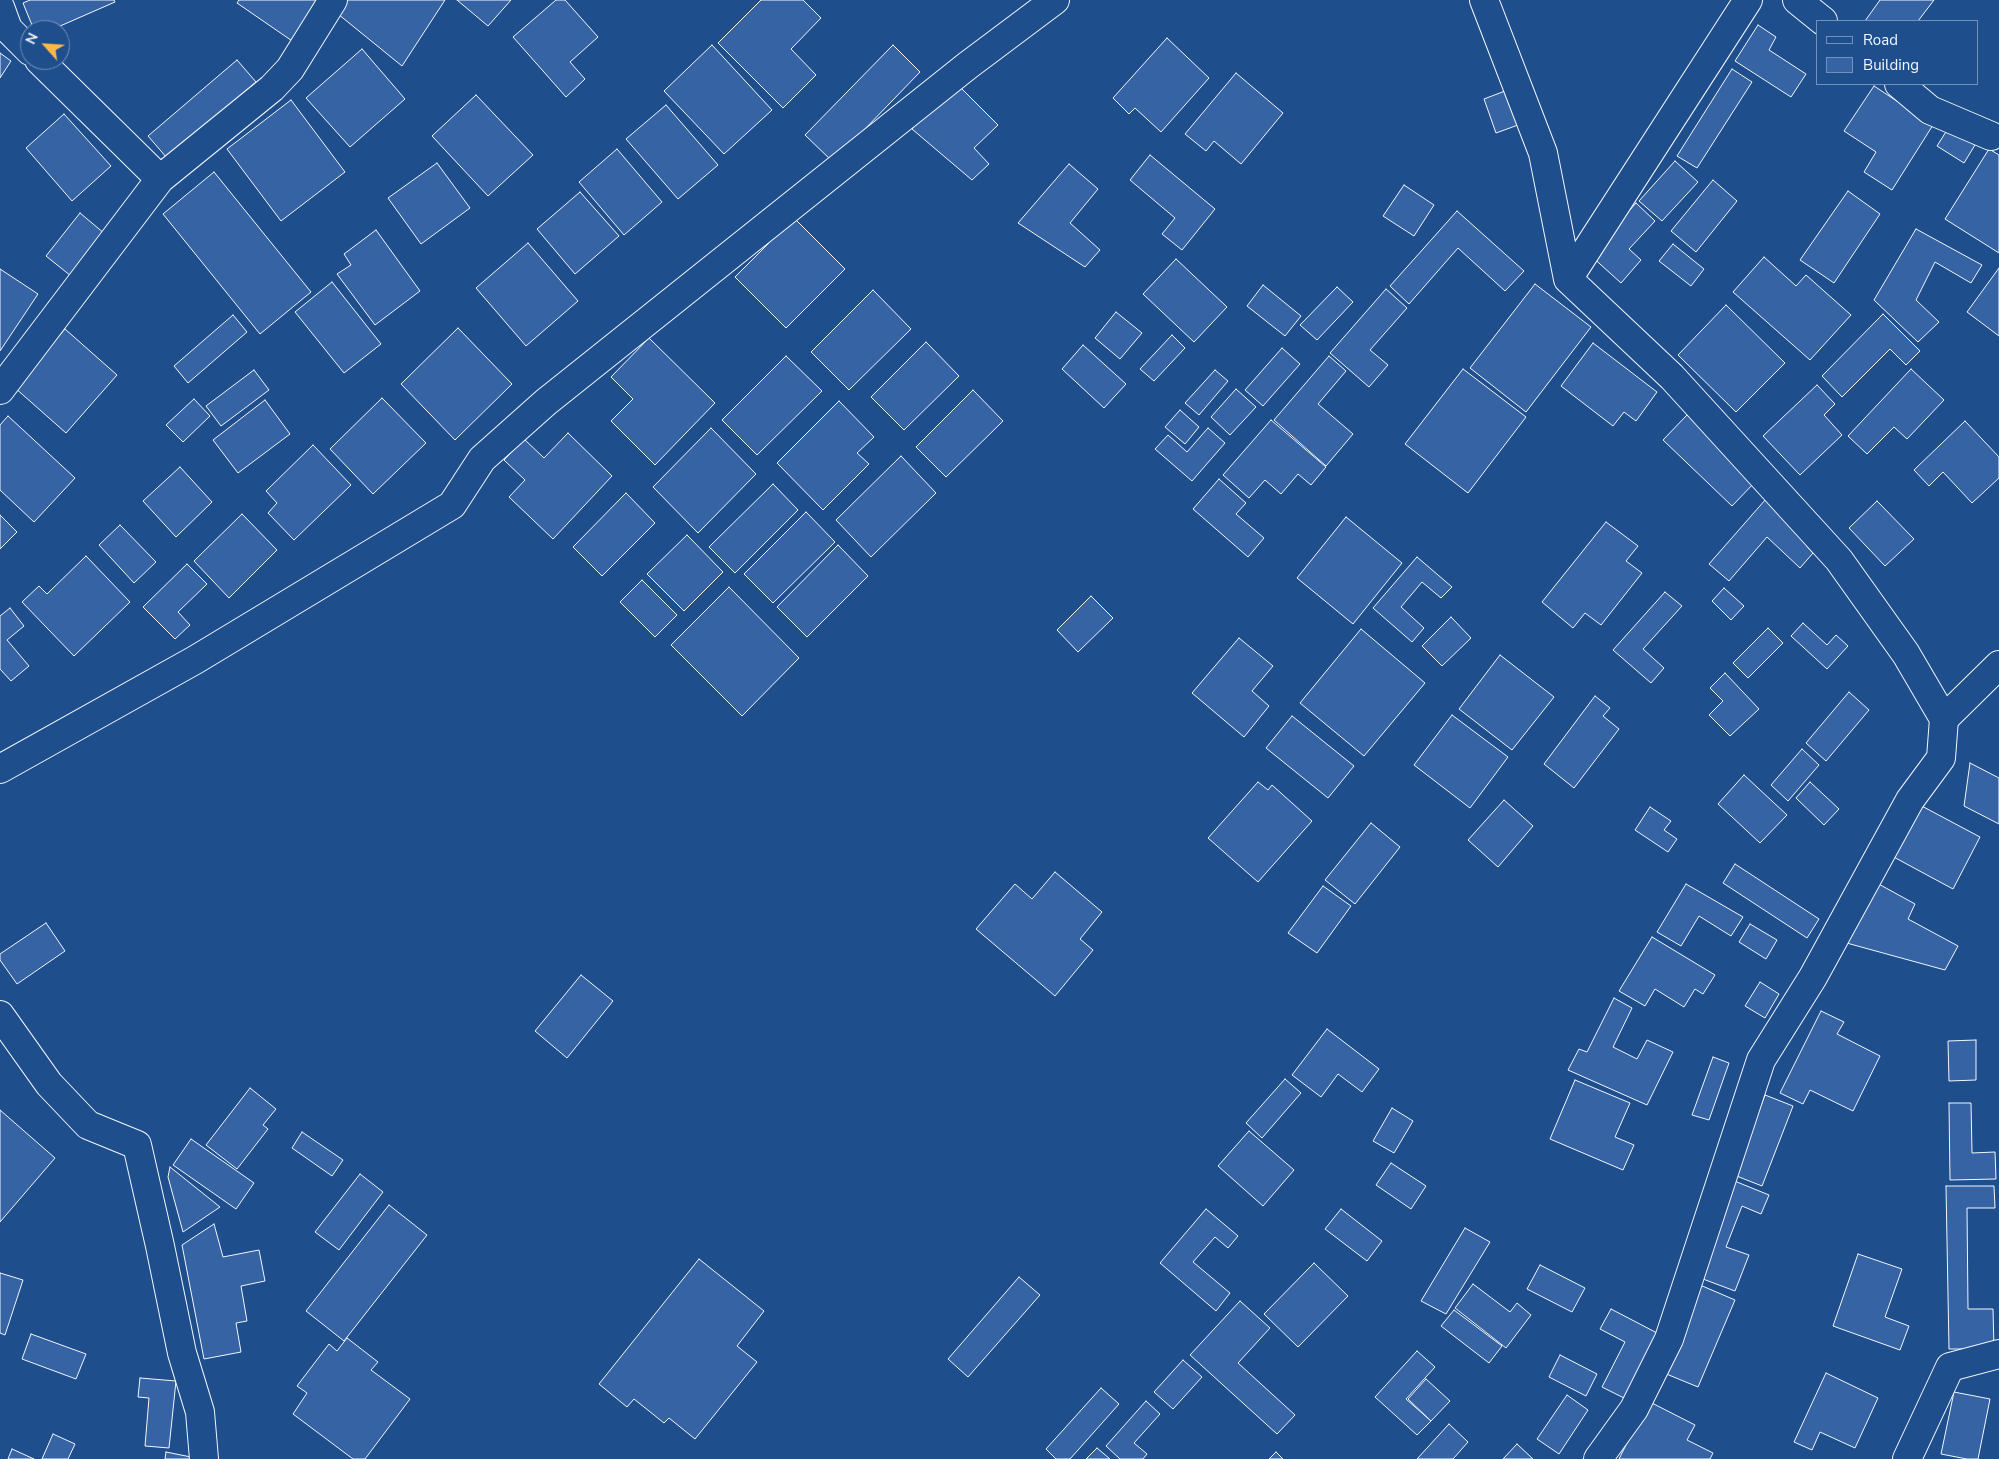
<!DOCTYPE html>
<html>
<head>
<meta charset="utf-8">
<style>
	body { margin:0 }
	#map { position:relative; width:1999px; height:1459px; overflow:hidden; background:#1f4e8c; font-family:"Nunito Sans",sans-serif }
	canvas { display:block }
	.legend { position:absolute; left:1816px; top:20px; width:162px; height:65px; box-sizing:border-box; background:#1f4e8c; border:1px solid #7391ba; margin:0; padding:6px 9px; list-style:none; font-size:15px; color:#f2f6ff }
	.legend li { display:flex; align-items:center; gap:10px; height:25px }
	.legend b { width:25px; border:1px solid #7391ba }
	.north { position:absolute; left:20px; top:20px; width:50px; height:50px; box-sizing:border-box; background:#1f4e8c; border:1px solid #7391ba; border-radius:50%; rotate:296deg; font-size:14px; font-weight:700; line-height:20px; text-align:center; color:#f2f6ff }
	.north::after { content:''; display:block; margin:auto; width:18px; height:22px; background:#ffb74d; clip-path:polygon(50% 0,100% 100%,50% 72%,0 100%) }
</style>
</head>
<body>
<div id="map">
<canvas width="1999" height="1459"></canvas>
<ul class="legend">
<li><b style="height:6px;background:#1f4e8c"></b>Road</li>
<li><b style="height:14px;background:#3563a3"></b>Building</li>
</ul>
<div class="north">N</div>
</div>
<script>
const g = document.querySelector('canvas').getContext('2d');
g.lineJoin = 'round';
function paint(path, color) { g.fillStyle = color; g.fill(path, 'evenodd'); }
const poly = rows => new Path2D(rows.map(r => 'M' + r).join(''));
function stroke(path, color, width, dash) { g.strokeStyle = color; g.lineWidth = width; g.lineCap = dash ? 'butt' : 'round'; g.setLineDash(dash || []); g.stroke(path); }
const building = poly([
	[30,0,114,0,115,2,51,30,34,30,23,3,30,0],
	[239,0,323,0,298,45,237,3,239,0],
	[345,0,445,0,402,66,338,14,345,0],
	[457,0,511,0,488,26,457,0],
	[556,0,565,0,598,37,570,62,585,79,566,97,513,37,556,0],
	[761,0,803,0,821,18,791,49,816,75,783,108,718,43,761,0],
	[1880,0,1934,0,1918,21,1865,21,1880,0],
	[1758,25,1776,37,1769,50,1806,74,1791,97,1735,61,1758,25],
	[1167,38,1209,78,1161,132,1135,108,1129,114,1113,98,1167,38],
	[712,45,772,110,724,154,664,91,712,45],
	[893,45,920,72,833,162,805,135,893,45],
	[362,49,405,99,350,147,306,98,362,49],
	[0,53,11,61,0,78,0,53],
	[237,60,256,82,167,158,148,136,237,60],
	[1732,69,1752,82,1697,168,1677,156,1732,69],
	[1236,73,1283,113,1241,164,1214,141,1206,151,1185,134,1236,73],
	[957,84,998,125,974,148,989,164,972,180,912,129,957,84],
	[1874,86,1933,125,1892,190,1864,172,1876,152,1844,131,1874,86],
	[1505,91,1518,125,1496,133,1484,99,1505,91],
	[476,95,533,155,488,196,432,136,476,95],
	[291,100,345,172,281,221,227,149,291,100],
	[666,105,718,165,678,199,626,139,666,105],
	[64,114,111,166,72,201,26,148,64,114],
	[1949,127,1975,145,1964,163,1937,146,1949,127],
	[617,149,662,202,624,235,579,182,617,149],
	[1989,149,1999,155,1999,253,1945,219,1989,149],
	[1150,155,1215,209,1182,250,1162,234,1175,218,1130,180,1150,155],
	[1675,161,1698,182,1662,221,1639,201,1675,161],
	[437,163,470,208,421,244,388,198,437,163],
	[1069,164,1098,189,1070,223,1100,250,1085,267,1018,223,1069,164],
	[214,172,311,292,260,334,163,214,214,172],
	[1713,180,1737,201,1696,252,1671,231,1713,180],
	[1404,185,1434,205,1414,236,1383,216,1404,185],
	[1848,191,1880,214,1834,283,1800,260,1848,191],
	[580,192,619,236,575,274,537,229,580,192],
	[1636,203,1655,221,1629,249,1641,260,1621,283,1590,255,1636,203],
	[1457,211,1524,271,1505,291,1458,248,1409,304,1390,286,1457,211],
	[80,213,105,234,71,276,46,256,80,213],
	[794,218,845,269,786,328,735,277,794,218],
	[1916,229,1982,265,1971,283,1935,262,1916,300,1939,322,1918,342,1874,300,1916,229],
	[376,230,420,291,375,325,337,274,351,265,344,254,376,230],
	[528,243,578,301,526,346,476,288,528,243],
	[1673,244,1704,269,1691,286,1659,261,1673,244],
	[1764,257,1796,286,1806,275,1851,315,1810,360,1733,292,1764,257],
	[1176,259,1227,307,1194,342,1143,294,1176,259],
	[1999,268,1999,336,1967,312,1999,268],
	[0,269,38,294,0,351,0,269],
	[332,282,381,344,344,373,295,312,332,282],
	[1535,284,1591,327,1526,412,1470,368,1535,284],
	[1263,285,1301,316,1285,336,1247,306,1263,285],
	[1337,287,1353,302,1317,340,1300,325,1337,287],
	[1386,289,1407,308,1370,350,1388,365,1369,387,1330,353,1386,289],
	[873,290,911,329,849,390,811,352,873,290],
	[1726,305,1785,363,1736,412,1678,355,1726,305],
	[1116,312,1142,333,1120,359,1095,338,1116,312],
	[1883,314,1920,351,1906,365,1890,349,1842,397,1822,376,1883,314],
	[233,315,247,332,188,383,174,366,233,315],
	[458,328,512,384,455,440,401,384,458,328],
	[65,329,117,375,66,433,14,387,65,329],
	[1172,335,1185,348,1154,381,1140,369,1172,335],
	[649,338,715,403,655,465,611,421,633,399,611,377,649,338],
	[926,342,959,376,904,430,871,397,926,342],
	[1593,343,1657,392,1636,421,1624,412,1613,426,1561,386,1593,343],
	[1083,345,1126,384,1104,408,1062,369,1083,345],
	[1282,348,1300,364,1263,406,1245,390,1282,348],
	[786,356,822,391,757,455,722,420,786,356],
	[1329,356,1346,371,1318,404,1353,434,1326,466,1274,420,1329,356],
	[1463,369,1526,417,1468,493,1405,444,1463,369],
	[1911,369,1944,400,1907,439,1894,427,1867,454,1848,436,1911,369],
	[254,370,269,390,221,426,206,406,254,370],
	[1215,370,1228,381,1199,415,1185,403,1215,370],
	[1817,385,1835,404,1824,415,1842,435,1800,475,1763,436,1817,385],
	[1236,389,1256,407,1230,435,1211,417,1236,389],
	[973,390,1003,421,946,477,916,447,973,390],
	[382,398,426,443,373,494,330,449,382,398],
	[194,399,210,416,183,442,166,425,194,399],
	[265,400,290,434,238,473,213,440,265,400],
	[839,401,874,437,857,453,869,464,823,510,777,463,839,401],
	[1180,410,1199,427,1185,444,1165,427,1180,410],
	[1687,415,1756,481,1732,506,1663,440,1687,415],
	[8,416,75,478,34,522,0,490,0,425,8,416],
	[1271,420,1326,467,1311,485,1298,474,1281,494,1265,480,1249,498,1223,475,1271,420],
	[1965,421,1999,457,1999,478,1972,503,1943,472,1929,486,1914,470,1965,421],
	[711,428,756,474,698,533,653,487,711,428],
	[1208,428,1225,443,1192,481,1155,449,1168,435,1187,452,1208,428],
	[568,433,612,476,553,539,509,497,525,480,504,460,524,439,544,458,568,433],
	[313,445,351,485,294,540,268,513,277,503,266,491,313,445],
	[901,456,936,493,871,557,836,520,901,456],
	[180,467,212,502,176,537,143,501,180,467],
	[1219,479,1246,503,1236,514,1264,538,1248,557,1193,509,1219,479],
	[773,484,798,510,735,573,709,547,773,484],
	[626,493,655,523,602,576,573,547,626,493],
	[1766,499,1813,553,1800,568,1767,537,1729,581,1709,564,1766,499],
	[1877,501,1914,539,1885,566,1849,528,1877,501],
	[806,512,835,542,773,603,744,574,806,512],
	[242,514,277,550,229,598,194,561,242,514],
	[0,515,17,532,0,549,0,515],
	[1346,517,1402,563,1353,624,1297,578,1346,517],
	[1606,522,1638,546,1626,561,1642,573,1601,625,1585,613,1573,628,1542,602,1606,522],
	[120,525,156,562,134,583,99,545,120,525],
	[687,535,723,572,684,611,647,574,687,535],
	[838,545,868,576,807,637,777,607,838,545],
	[86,556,130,602,74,656,22,602,39,586,47,594,86,556],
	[1417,557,1452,587,1441,598,1422,582,1401,607,1424,628,1412,642,1373,608,1417,557],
	[187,564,207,584,178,612,190,625,175,639,143,607,187,564],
	[642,580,677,615,655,637,620,602,642,580],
	[729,587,799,658,742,716,671,645,729,587],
	[1724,588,1744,606,1731,620,1712,601,1724,588],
	[1665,592,1682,606,1643,649,1664,668,1651,683,1613,650,1665,592],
	[1091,596,1113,618,1078,652,1057,630,1091,596],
	[10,608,24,626,7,640,29,666,11,681,0,669,0,616,10,608],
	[1451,617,1471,638,1442,666,1422,646,1451,617],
	[1803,623,1827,645,1836,635,1848,646,1827,669,1791,636,1803,623],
	[1768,628,1783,643,1748,678,1733,663,1768,628],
	[1361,629,1425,683,1364,756,1300,703,1361,629],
	[1239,638,1273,666,1252,691,1269,706,1244,737,1192,693,1239,638],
	[1500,655,1554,697,1512,750,1459,709,1500,655],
	[1725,673,1759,709,1730,736,1709,715,1723,701,1710,688,1725,673],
	[1849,692,1869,710,1826,761,1806,743,1849,692],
	[1595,696,1610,708,1603,716,1619,729,1574,788,1544,764,1595,696],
	[1452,715,1508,757,1470,808,1414,765,1452,715],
	[1292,716,1354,766,1328,798,1266,748,1292,716],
	[1802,749,1819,765,1788,801,1771,785,1802,749],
	[1970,763,1999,778,1999,824,1964,806,1970,763],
	[1744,775,1787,815,1760,843,1718,804,1744,775],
	[1258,782,1268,790,1272,785,1312,821,1258,882,1208,838,1258,782],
	[1810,782,1839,809,1824,825,1796,798,1810,782],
	[1504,800,1533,826,1498,867,1468,840,1504,800],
	[1918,804,1980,837,1953,889,1890,855,1918,804],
	[1650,807,1671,821,1664,830,1677,839,1668,852,1635,830,1650,807],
	[1371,823,1400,847,1355,904,1325,880,1371,823],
	[1735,864,1819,919,1807,938,1723,883,1735,864],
	[1055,872,1102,912,1080,939,1093,950,1055,996,976,929,1015,884,1032,899,1055,872],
	[1875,882,1915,904,1908,919,1958,946,1945,970,1843,942,1875,882],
	[1686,884,1743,917,1731,936,1699,916,1681,946,1657,932,1686,884],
	[1323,886,1351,906,1317,953,1288,933,1323,886],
	[46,923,65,951,17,984,0,960,0,954,46,923],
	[1750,924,1777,940,1766,959,1739,942,1750,924],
	[1652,937,1715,975,1703,994,1695,989,1684,1007,1655,989,1645,1006,1619,991,1652,937],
	[581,975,613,1001,567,1058,535,1031,581,975],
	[1760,982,1779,994,1765,1018,1745,1006,1760,982],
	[1614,998,1632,1008,1613,1047,1637,1059,1647,1040,1673,1052,1647,1105,1568,1070,1579,1049,1587,1052,1614,998],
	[1821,1011,1844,1022,1837,1034,1880,1056,1853,1111,1810,1090,1803,1104,1780,1093,1821,1011],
	[1327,1029,1379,1069,1362,1092,1338,1074,1321,1097,1292,1075,1327,1029],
	[1976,1040,1976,1080,1949,1081,1948,1041,1976,1040],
	[1713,1057,1729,1063,1709,1120,1692,1115,1713,1057],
	[1285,1079,1301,1093,1262,1138,1246,1123,1285,1079],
	[1575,1080,1630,1103,1615,1137,1634,1145,1623,1170,1550,1139,1575,1080],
	[250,1088,276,1109,263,1125,268,1129,237,1169,206,1145,250,1088],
	[1765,1095,1793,1106,1762,1186,1734,1175,1765,1095],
	[1949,1103,1971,1103,1972,1153,1995,1152,1996,1179,1950,1180,1949,1103],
	[1392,1108,1413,1121,1394,1153,1373,1141,1392,1108],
	[0,1110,55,1158,0,1222,0,1110],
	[1249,1131,1294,1170,1263,1206,1218,1166,1249,1131],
	[302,1132,343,1160,332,1176,292,1148,302,1132],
	[191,1139,254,1183,236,1209,173,1165,191,1139],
	[1391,1163,1426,1186,1411,1209,1376,1185,1391,1163],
	[170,1167,220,1207,183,1232,168,1177,170,1167],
	[360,1174,383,1192,339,1250,315,1232,360,1174],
	[1732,1180,1769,1195,1761,1214,1742,1206,1726,1247,1749,1255,1735,1291,1695,1276,1732,1180],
	[1946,1186,1994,1186,1995,1208,1967,1208,1968,1309,1993,1309,1994,1349,1949,1349,1946,1186],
	[389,1205,427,1235,344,1341,306,1311,389,1205],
	[1206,1209,1238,1236,1228,1248,1215,1237,1193,1262,1230,1293,1216,1311,1160,1263,1206,1209],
	[1341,1209,1382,1241,1367,1261,1325,1229,1341,1209],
	[214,1224,223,1257,259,1250,265,1281,241,1286,247,1321,236,1323,241,1352,204,1359,182,1245,214,1224],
	[1465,1228,1490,1242,1446,1314,1421,1301,1465,1228],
	[1858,1254,1902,1269,1885,1317,1909,1326,1900,1350,1833,1326,1858,1254],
	[699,1259,764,1311,737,1346,757,1362,695,1439,669,1418,664,1423,634,1399,627,1407,599,1384,699,1259],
	[1314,1263,1348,1296,1298,1347,1264,1314,1314,1263],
	[1540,1265,1585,1288,1572,1312,1527,1289,1540,1265],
	[0,1273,23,1280,5,1335,0,1333,0,1273],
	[1019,1277,1040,1295,968,1377,948,1359,1019,1277],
	[1473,1284,1510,1312,1517,1303,1531,1315,1506,1348,1455,1308,1473,1284],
	[1700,1285,1735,1300,1698,1387,1664,1373,1700,1285],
	[1240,1301,1270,1328,1238,1363,1295,1415,1277,1434,1190,1355,1240,1301],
	[1611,1309,1659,1334,1626,1399,1602,1387,1625,1342,1600,1329,1611,1309],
	[1454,1310,1502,1346,1489,1363,1441,1326,1454,1310],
	[31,1334,86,1354,76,1379,22,1359,31,1334],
	[347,1338,378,1362,371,1370,410,1399,365,1459,353,1459,293,1414,307,1393,297,1386,329,1344,337,1351,347,1338],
	[1417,1351,1435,1367,1406,1399,1431,1421,1417,1435,1375,1397,1417,1351],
	[1560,1355,1597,1374,1586,1396,1549,1377,1560,1355],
	[1183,1360,1202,1377,1173,1409,1154,1392,1183,1360],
	[1826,1373,1878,1398,1855,1448,1820,1432,1812,1450,1794,1442,1826,1373],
	[140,1378,176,1381,169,1448,145,1446,149,1398,138,1397,140,1378],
	[1426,1379,1450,1401,1431,1421,1408,1399,1426,1379],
	[1101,1388,1119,1404,1070,1459,1056,1459,1046,1449,1101,1388],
	[1954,1392,1990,1399,1978,1459,1967,1459,1941,1454,1954,1392],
	[1567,1395,1588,1410,1559,1454,1537,1439,1567,1395],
	[1146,1401,1160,1414,1134,1443,1147,1454,1143,1459,1120,1459,1106,1446,1146,1401],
	[1648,1401,1695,1425,1687,1440,1713,1453,1710,1459,1619,1459,1648,1401],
	[1449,1424,1468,1442,1453,1459,1417,1459,1449,1424],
	[53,1434,75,1444,68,1459,42,1459,53,1434],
	[1517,1444,1533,1459,1503,1459,1517,1444],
	[1097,1448,1110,1459,1086,1459,1097,1448],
	[12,1449,34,1459,8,1459,12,1449],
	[166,1452,191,1457,190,1459,165,1459,166,1452],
	[1276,1452,1283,1459,1269,1459,1276,1452]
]);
const minor = poly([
	[1484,0,1543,153,1568,279,1672,377,1839,560,1906,654,1944,719,1941,758,1910,800,1813,977,1761,1060,1669,1339,1634,1409,1598,1459],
	[1797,0,1823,21],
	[0,7,8,29,30,51],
	[39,60,160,179],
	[1899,84,1930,110,1991,136],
	[1568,279,1748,0],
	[0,390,160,179,272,88,290,69,333,0],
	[0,769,195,660,452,505,482,459,546,402,967,66,1055,0],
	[1907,1459,1950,1367,1999,1354]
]);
const tertiary = poly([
	[1944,719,1999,665],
	[0,1015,49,1084,88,1125,137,1145,160,1246,182,1353,200,1412,204,1459]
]);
paint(building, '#3563a3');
stroke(building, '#f2f6ff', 1);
stroke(minor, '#f2f6ff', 30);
stroke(tertiary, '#f2f6ff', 30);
stroke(minor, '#1f4e8c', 28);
stroke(tertiary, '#1f4e8c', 28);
</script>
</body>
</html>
